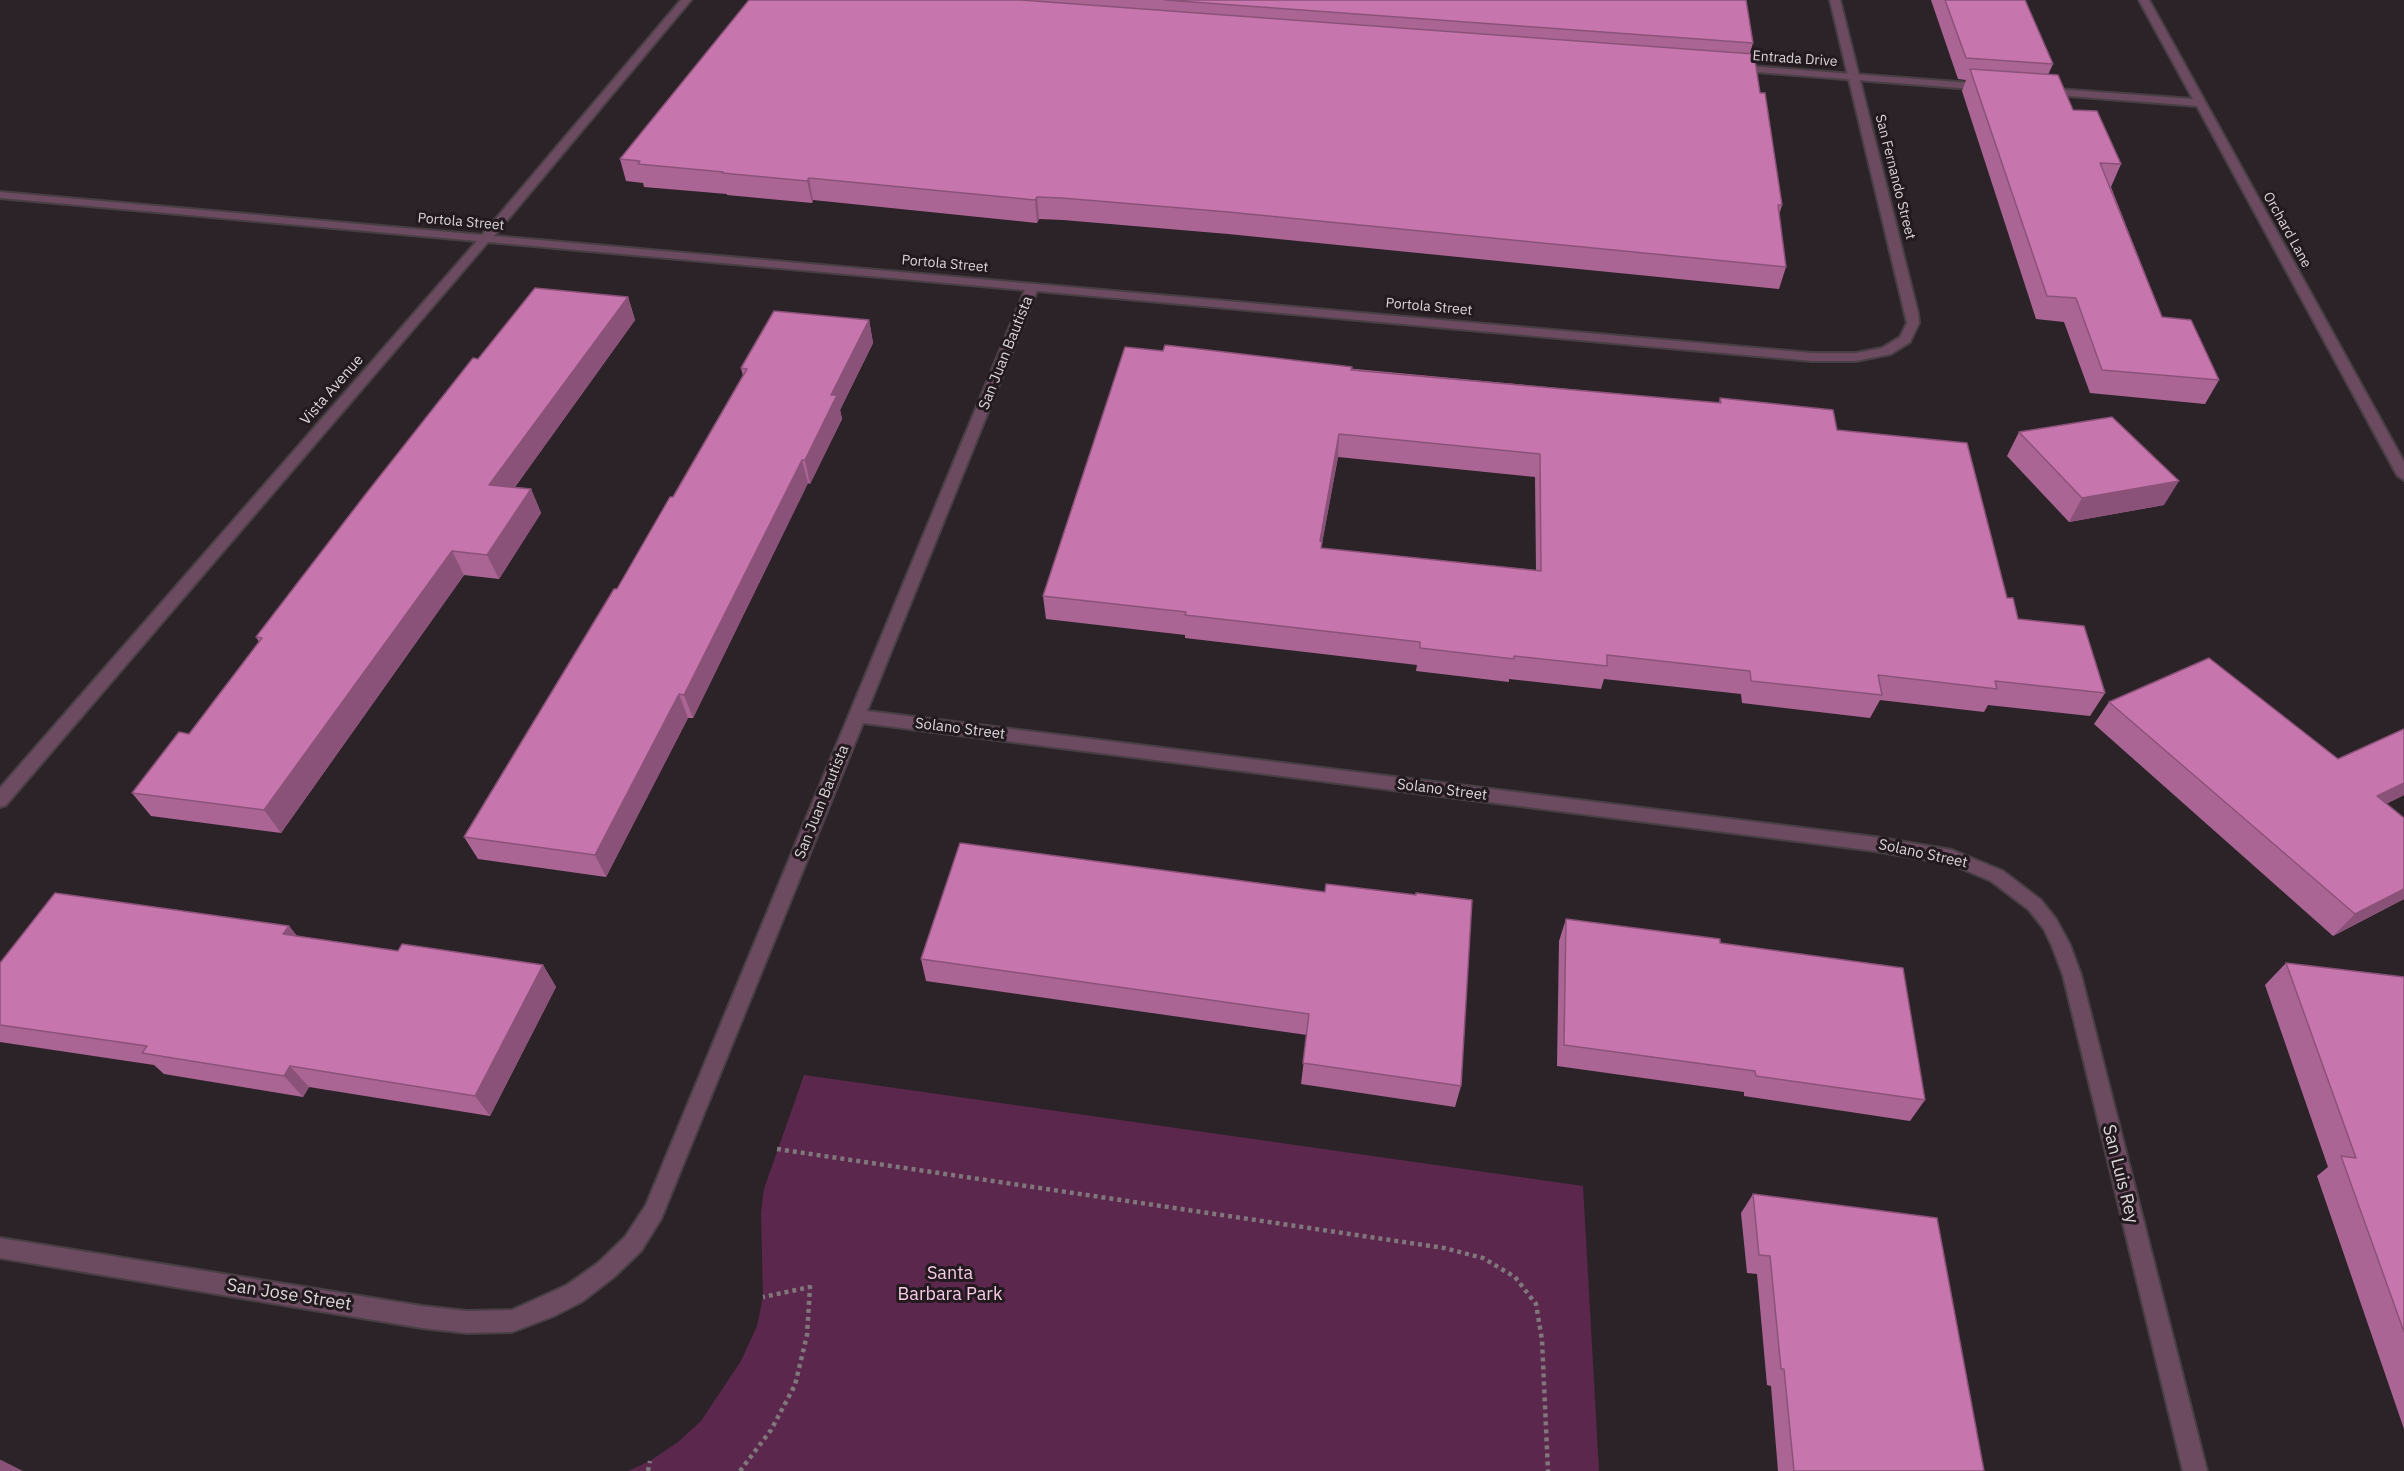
<!DOCTYPE html>
<html>
<head>
<meta charset="utf-8">
<style>
	body { margin:0 }
	canvas { display:block; background:#2c2329 }
</style>
</head>
<body>
<canvas width="2404" height="1471"></canvas>
<script>
const g = document.querySelector('canvas').getContext('2d');
g.lineJoin = 'round';
function paint(path, color) { g.fillStyle = color; g.fill(path, 'evenodd'); }
const poly = rows => new Path2D(rows.map(r => 'M' + r).join(''));
function stroke(path, color, width, dash) { g.strokeStyle = color; g.lineWidth = width; g.lineCap = dash ? 'butt' : 'round'; g.setLineDash(dash || []); g.stroke(path); }
function write(font, color, halo, rows, align = 'center') {
  g.font = font + ' "IBM Plex Sans",sans-serif'; g.lineWidth = 6; g.setLineDash([]); g.textBaseline = 'middle'; g.strokeStyle = halo; g.fillStyle = color; for (const [text, x, y, turn = 0] of rows) {
    g.save(); g.translate(x, y); g.rotate((+turn || 0) * Math.PI / 180); g.textAlign = isNaN(turn) ? turn : align; if (halo) g.strokeText(text, 0, 0); g.fillText(text, 0, 0); g.restore();
  }
}
const green = poly([
	[804,1075,1583,1186,1599,1471,628,1471,650,1461,678,1442,701,1421,741,1361,757,1326,763,1297,761,1213,764,1189]
]);
const path = poly([
	[777,1149,1444,1248,1483,1258,1515,1277,1536,1304,1542,1340,1548,1471],
	[648,1471,650,1461],
	[740,1471,771,1430,795,1385,807,1335,810,1287,763,1297]
]);
const minor = poly([
	[681,0,691,0,494,236,1812,353,1856,353,1882,348,1900,337,1907,323,1830,0,1840,0,1918,313,1919,323,1910,342,1891,354,1856,361,1812,361,1037,291,867,711,1875,837,1952,850,2003,871,2041,900,2056,919,2070,945,2081,975,2207,1471,2183,1471,2063,975,2052,946,2044,929,2029,910,1991,881,1951,864,1875,851,863,723,661,1219,641,1251,614,1277,583,1301,554,1316,512,1332,467,1333,422,1328,0,1258,0,1238,422,1306,467,1311,512,1310,567,1285,598,1263,625,1237,646,1205,1025,290,488,242,6,805,0,807,0,788,477,241,0,198,0,192,482,235,681,0]
]);
const tertiary = poly([
	[2139,0,2149,0,2404,462,2404,480,2397,475,2197,106,2043,94,2038,91,2043,88,2193,99,2139,0],
	[1735,65,1984,84,1989,87,1984,90,1731,70,1730,68,1735,65]
]);
const wall = poly([
	[749,0,1746,0,1753,43,1750,53,1760,93,1782,205,1779,215,1786,267,1779,289,1228,234,1063,220,1039,219,1037,223,813,200,812,203,727,195,727,194,644,187,643,183,626,181,620,159],
	[1931,0,2025,0,2053,64,2048,75,2073,110,2121,164,2111,187,2162,317,2219,380,2205,404,2090,393,2064,322,2036,319,1962,91,1966,80,1958,79],
	[628,297,635,320,515,487,531,489,541,513,499,579,464,575,281,833,151,816,132,793,189,734,259,642,256,637,478,359],
	[869,320,873,343,840,410,842,419,810,484,808,483,693,718,688,718,606,877,478,859,464,837,673,497,743,376,741,368],
	[1163,351,1719,403,1720,398,1837,430,2007,598,2018,619,2105,693,2090,716,1988,705,1984,712,1880,700,1870,718,1742,703,1741,694,1604,679,1601,689,1509,679,1509,682,1416,671,1417,665,1185,638,1185,635,1046,619,1043,596],
	[1338,457,1535,477,1536,570,1321,548],
	[2019,432,2164,505,2069,522,2007,456],
	[2109,702,2338,759,2404,729,2404,795,2386,804,2404,818,2404,899,2333,936,2094,724],
	[960,843,1461,1086,1455,1107,1301,1084,1307,1035,926,981,921,959],
	[1566,919,1720,943,1925,1100,1910,1121,1744,1096,1744,1092,1557,1066,1559,941],
	[289,926,297,936,398,951,543,965,556,987,490,1116,309,1087,303,1097,164,1074,154,1065,0,1042,0,963],
	[2286,963,2404,977,2404,1429,2317,1176,2328,1167,2265,985],
	[1753,1194,1984,1471,1778,1471,1771,1386,1767,1385,1757,1274,1747,1273,1741,1213]
]);
const shadedWall = poly([
	[809,178,813,200,812,203,807,181],
	[1037,197,1039,219,1037,223,1035,200],
	[628,297,635,320,500,508,489,485],
	[869,320,873,343,840,410,842,419,810,484,805,460,831,395],
	[1339,434,1338,457,1322,544,1320,565,1320,541],
	[802,460,808,483,693,718,684,695],
	[2179,481,2164,505,2069,522,2082,498],
	[531,489,541,513,499,579,487,555],
	[452,551,464,575,281,833,264,810],
	[679,694,688,718,606,877,595,855],
	[2404,783,2404,795,2356,818,2377,796],
	[2404,889,2404,899,2333,936,2355,914],
	[289,926,306,948,283,934],
	[543,965,556,987,490,1116,475,1096],
	[290,1066,309,1087,303,1097,284,1076],
	[0,1460,1,1460,23,1471,0,1471]
]);
const building = poly([
	[749,0,1021,0,1754,54,1760,93,1765,93,1782,205,1778,205,1786,267,1228,212,1062,198,1037,197,1035,200,809,178,807,181,722,173,723,172,638,164,640,161,620,159,749,0],
	[1165,0,1746,0,1753,43,1165,0],
	[1945,0,2025,0,2053,64,1966,58,1945,0],
	[1970,69,2058,75,2073,110,2097,111,2121,164,2100,163,2162,317,2191,320,2219,380,2102,370,2076,298,2047,296,1970,69],
	[535,288,628,297,489,485,531,489,487,555,452,551,264,810,132,793,179,732,189,734,262,638,256,637,365,495,473,358,478,359,535,288],
	[774,311,869,320,831,395,837,395,805,460,802,460,684,695,679,694,595,855,464,837,614,589,617,589,670,497,673,497,747,369,741,368,774,311],
	[1165,345,1352,367,1351,370,1721,403,1720,398,1833,410,1837,430,1967,443,2007,598,2013,598,2018,619,2084,626,2105,693,1995,681,1997,689,1878,675,1882,695,1751,681,1750,671,1607,655,1607,666,1514,656,1514,659,1420,648,1420,642,1185,615,1186,612,1043,596,1125,347,1163,351,1165,345],
	[1339,434,1540,454,1541,571,1321,548,1322,542,1320,541,1339,434],
	[2112,417,2179,481,2082,498,2019,432,2112,417],
	[2209,658,2338,759,2404,729,2404,783,2377,796,2404,818,2404,889,2355,914,2109,702,2209,658],
	[960,843,1325,892,1326,884,1416,895,1416,893,1472,900,1461,1086,1303,1063,1309,1014,921,959,960,843],
	[55,893,289,926,283,934,398,951,402,944,543,965,475,1096,290,1066,284,1076,142,1053,147,1046,0,1025,0,963,55,893],
	[1566,919,1720,939,1720,943,1903,968,1925,1100,1756,1076,1755,1071,1564,1045,1566,919],
	[2286,963,2404,977,2404,1332,2341,1156,2356,1158,2286,963],
	[1753,1194,1937,1218,1984,1471,1794,1471,1784,1369,1781,1369,1770,1256,1759,1255,1753,1194]
]);
const farStreetnames = [
	["Entrada Drive",1795,59,4],
	["San Fernando Street",1895,177,76],
	["Portola Street",461,222,5],
	["Orchard Lane",2287,230,61],
	["Portola Street",945,264,5],
	["Portola Street",1429,307,5]
];
const streetNames = [
	["San Juan Bautista",1006,353,-68],
	["Vista Avenue",332,390,-49],
	["Solano Street",960,729,7],
	["Solano Street",1442,790,7],
	["San Juan Bautista",822,802,-68],
	["Solano Street",1923,854,12]
];
const nearStreetnames = [
	["San Luis Rey",2120,1174,76],
	["San Jose Street",289,1295,9]
];
const nearParknames = [
	["Santa",950,1274],
	["Barbara Park",950,1295]
];
paint(green, '#5b274c');
stroke(minor, '#483f45', 4);
stroke(tertiary, '#483f45', 4);
stroke(path, '#7f777c', 4.5, [4, 4]);
paint(minor, '#6c4a60');
paint(tertiary, '#6c4a60');
paint(wall, '#ab6595');
paint(shadedWall, '#8b5279');
paint(building, '#c775ad');
stroke(building, '#8b5279', 1.5);
write('14px', '#dbd5d8', '#221a1f', farStreetnames);
write('15px', '#dbd5d8', '#221a1f', streetNames);
write('18px', '#dbd5d8', '#221a1f', nearStreetnames);
write('18px', '#f7cbe6', '#221a1f', nearParknames);
</script>
</body>
</html>
